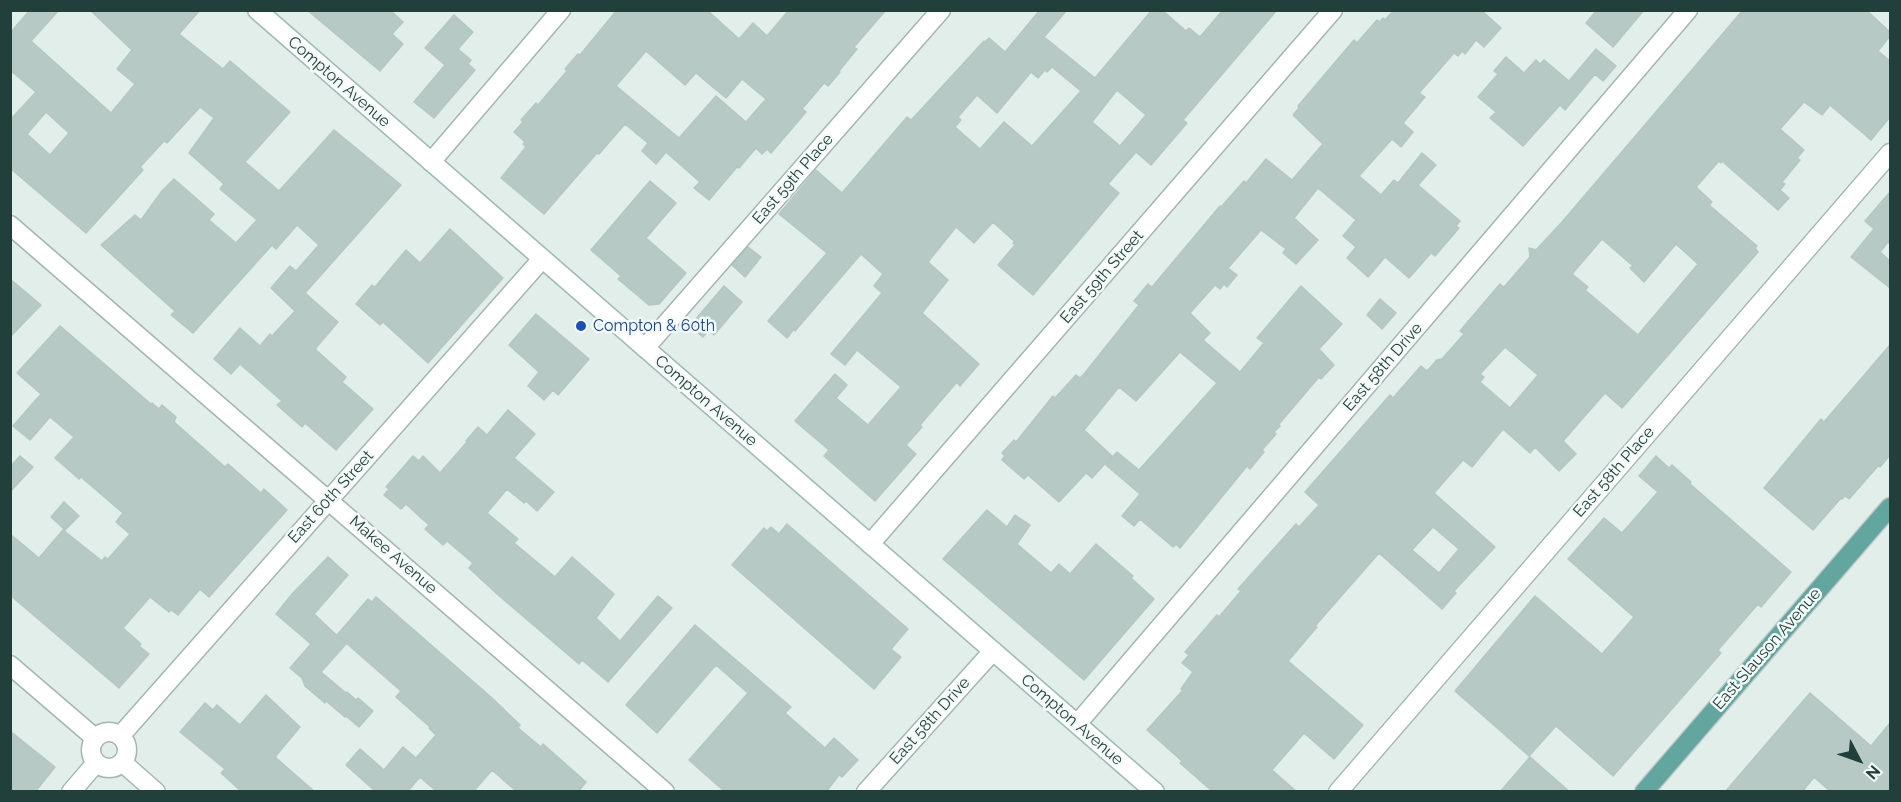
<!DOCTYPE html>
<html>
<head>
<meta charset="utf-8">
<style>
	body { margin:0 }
	#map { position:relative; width:1901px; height:802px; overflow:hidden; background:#e2eeea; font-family:Raleway,sans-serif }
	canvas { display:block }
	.frame { position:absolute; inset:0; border:12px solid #21403c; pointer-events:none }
	.north { position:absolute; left:1829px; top:730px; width:60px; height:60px; -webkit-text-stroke:4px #f3faf7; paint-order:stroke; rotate:131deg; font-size:16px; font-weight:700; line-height:24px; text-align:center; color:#21403c }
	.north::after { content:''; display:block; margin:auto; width:21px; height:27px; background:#21403c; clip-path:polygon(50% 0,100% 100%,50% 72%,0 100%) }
</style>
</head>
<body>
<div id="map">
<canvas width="1901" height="802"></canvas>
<div class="frame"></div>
<div class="north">N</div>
</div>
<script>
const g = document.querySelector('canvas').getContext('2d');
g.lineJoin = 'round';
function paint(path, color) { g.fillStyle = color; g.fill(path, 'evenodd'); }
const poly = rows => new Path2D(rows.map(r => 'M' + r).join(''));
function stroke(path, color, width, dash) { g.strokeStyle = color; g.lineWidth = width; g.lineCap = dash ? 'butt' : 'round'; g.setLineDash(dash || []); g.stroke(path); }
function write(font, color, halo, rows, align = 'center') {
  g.font = font + ' Raleway,sans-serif'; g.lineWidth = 5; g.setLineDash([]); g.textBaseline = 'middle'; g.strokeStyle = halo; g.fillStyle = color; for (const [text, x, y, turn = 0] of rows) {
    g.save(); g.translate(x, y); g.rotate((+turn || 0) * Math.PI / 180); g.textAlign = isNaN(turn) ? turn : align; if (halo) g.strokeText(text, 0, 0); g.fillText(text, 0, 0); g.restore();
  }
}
const building = poly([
	[30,10,59,10,31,41,111,113,135,84,117,69,132,50,90,10,200,10,179,34,223,69,230,61,290,112,245,162,279,191,334,130,401,185,305,293,338,322,315,349,346,377,342,382,373,409,336,450,305,423,302,427,277,405,282,401,240,364,231,374,214,359,240,328,260,346,270,334,272,336,295,311,271,288,290,266,296,271,319,245,297,225,276,249,272,245,193,333,171,315,175,311,101,245,135,215,141,220,162,191,174,179,214,214,209,220,236,243,257,220,220,189,224,184,189,153,214,118,200,107,167,143,164,141,140,167,143,170,86,233,10,168,10,120,36,92,10,70,10,33,30,10],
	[46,112,69,133,50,155,27,134,46,112],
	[307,10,390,10,403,22,392,34,403,44,380,71,307,10],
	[617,10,707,10,739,39,753,23,767,36,789,10,886,10,854,47,857,49,839,71,840,72,828,86,824,83,802,109,806,112,771,153,767,149,762,154,756,148,739,168,737,167,709,200,694,188,700,182,666,152,656,164,642,151,648,143,625,124,599,154,597,153,544,214,501,178,526,147,523,144,525,142,514,132,523,122,521,120,536,103,538,105,567,71,565,69,578,54,580,55,617,10],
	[646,51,685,85,696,73,726,98,742,79,766,99,746,122,716,96,679,138,616,86,646,51],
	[1040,10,1067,10,1044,37,1095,78,1152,10,1162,10,1186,31,1189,28,1200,37,1223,10,1277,10,1183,120,1187,123,1151,165,1136,152,1108,184,1119,193,1033,295,998,265,1015,245,1013,243,1015,242,993,222,974,243,956,227,928,262,948,280,922,313,979,364,960,386,957,382,920,425,922,427,906,445,916,454,875,501,824,456,829,450,795,421,835,374,847,385,836,398,868,425,901,387,857,350,845,365,831,354,882,293,874,286,883,274,861,254,795,331,794,329,787,338,768,321,827,253,779,214,816,170,842,193,907,117,911,120,915,116,984,41,985,42,989,38,1005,52,1040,10],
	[1052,67,1081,91,1032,146,1004,122,980,149,955,127,961,120,958,117,977,95,997,113,1031,72,1038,78,1045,70,1047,72,1052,67],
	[1117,90,1146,115,1120,146,1092,122,1117,90],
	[1394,10,1481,10,1501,28,1484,47,1476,40,1465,54,1462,51,1458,56,1454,53,1419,93,1425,97,1403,123,1413,132,1401,147,1392,139,1359,176,1381,195,1394,180,1398,183,1422,153,1436,165,1418,185,1460,221,1456,226,1459,228,1435,256,1431,253,1409,278,1385,257,1368,277,1347,258,1356,247,1343,236,1356,220,1318,188,1294,218,1318,240,1296,264,1283,253,1286,249,1261,230,1228,268,1237,275,1227,287,1224,284,1220,289,1215,285,1190,313,1210,333,1203,340,1240,372,1264,343,1257,338,1301,286,1342,324,1319,349,1334,365,1321,379,1319,377,1279,424,1280,426,1274,432,1276,434,1262,450,1264,452,1250,469,1247,466,1180,548,1176,544,1173,547,1140,519,1134,526,1122,516,1140,494,1106,465,1117,452,1139,470,1217,383,1180,352,1136,401,1119,387,1084,430,1112,456,1092,478,1086,473,1059,502,1028,475,1024,479,1002,460,1005,456,1002,453,1014,440,1016,442,1053,396,1055,398,1076,375,1080,378,1084,374,1139,305,1134,301,1148,284,1152,287,1220,206,1221,207,1244,181,1246,183,1266,159,1292,180,1323,144,1293,115,1299,108,1298,106,1354,40,1357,43,1377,20,1380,22,1383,18,1385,20,1394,10],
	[1597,10,1644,10,1613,47,1586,23,1597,10],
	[1743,10,1866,10,1890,32,1890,36,1878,51,1890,61,1890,117,1871,140,1830,105,1822,115,1804,102,1780,129,1804,150,1797,158,1800,160,1782,182,1785,184,1780,190,1789,198,1778,210,1722,161,1721,163,1719,161,1696,187,1712,202,1709,205,1757,246,1755,248,1758,252,1622,408,1605,393,1563,441,1576,454,1559,471,1535,447,1530,453,1503,429,1472,467,1463,460,1434,493,1495,547,1454,591,1456,593,1442,609,1379,553,1315,626,1317,627,1288,661,1363,725,1334,759,1304,733,1272,770,1297,792,1213,792,1180,763,1182,761,1147,730,1183,690,1181,689,1193,672,1182,663,1189,655,1185,652,1217,615,1219,617,1241,591,1238,589,1279,543,1296,524,1299,527,1319,505,1305,492,1390,395,1393,398,1421,366,1427,371,1437,360,1442,359,1464,334,1460,331,1500,284,1504,287,1530,257,1529,248,1536,250,1562,222,1743,10],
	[1602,239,1633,266,1630,268,1644,282,1676,244,1698,264,1638,335,1585,290,1588,287,1572,274,1602,239],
	[1505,347,1538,375,1510,408,1480,382,1484,377,1480,374,1505,347],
	[1433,527,1459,549,1439,573,1412,550,1433,527],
	[454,15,473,32,458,49,471,60,468,64,475,70,434,118,414,102,445,65,425,48,454,15],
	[1596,49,1616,66,1603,81,1595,74,1565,110,1560,105,1523,146,1490,118,1496,112,1478,97,1498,74,1494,71,1506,57,1524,73,1536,60,1540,64,1544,60,1569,81,1596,49],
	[650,181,676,203,646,238,686,273,659,304,649,305,618,279,621,276,591,250,650,181],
	[1890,192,1890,244,1888,242,1880,252,1890,261,1890,288,1851,257,1874,229,1865,221,1890,192],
	[450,229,503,278,428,363,383,322,380,325,356,304,372,285,375,287,406,250,420,263,450,229],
	[748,247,761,257,745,277,732,265,748,247],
	[10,279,41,305,10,337,10,279],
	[724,286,742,302,714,335,708,330,703,337,690,326,724,286],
	[1380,299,1396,313,1382,329,1367,315,1380,299],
	[536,314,589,359,558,395,553,390,544,400,528,386,539,372,509,345,536,314],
	[60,326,151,404,152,403,159,409,162,405,176,417,174,422,225,467,228,464,261,493,264,489,287,510,209,597,200,589,178,615,171,610,169,612,150,597,123,628,141,644,139,646,149,654,119,688,10,595,10,534,39,558,63,530,102,561,105,557,108,559,130,534,116,522,123,513,81,477,79,479,55,458,74,437,50,417,30,440,13,426,41,394,17,373,60,326],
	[1890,345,1890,455,1880,467,1878,466,1849,499,1845,496,1842,499,1841,498,1813,530,1764,488,1821,419,1824,422,1890,345],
	[508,410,535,434,514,458,554,492,537,511,526,501,524,503,507,489,487,513,518,539,514,543,555,577,572,557,614,594,596,618,620,641,658,596,672,608,608,682,582,660,579,664,497,594,469,568,473,563,447,541,443,545,425,529,429,525,406,504,401,509,384,495,389,489,386,487,413,456,419,461,423,456,440,473,467,442,466,441,478,427,487,435,508,410],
	[20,456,33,467,10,492,10,467,20,456],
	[1656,456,1669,468,1672,465,1691,482,1690,484,1791,572,1761,607,1758,604,1718,650,1721,653,1613,776,1556,726,1529,756,1455,691,1535,596,1602,654,1634,617,1568,559,1604,518,1622,533,1658,492,1639,476,1656,456],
	[64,502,79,516,65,530,51,517,64,502],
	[987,510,1007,527,1015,515,1030,525,1017,544,1051,573,1059,564,1070,574,1096,544,1133,576,1131,578,1154,599,1084,680,943,559,987,510],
	[787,524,908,629,891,649,901,657,874,689,732,565,764,528,767,531,771,527,779,534,787,524],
	[328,557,348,575,314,614,346,644,321,672,346,693,347,692,356,700,358,698,373,711,359,727,346,716,345,717,326,701,325,703,305,686,302,678,290,668,311,644,276,614,292,594,328,557],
	[376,597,492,698,520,725,518,728,541,747,543,744,586,782,578,792,517,792,492,770,473,792,437,792,420,777,407,792,376,792,346,765,360,749,384,770,403,747,416,758,436,735,429,728,430,727,396,697,401,691,337,635,368,599,372,602,376,597],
	[695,625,791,707,785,713,825,748,834,738,858,760,842,777,839,775,826,792,725,792,689,760,748,693,716,665,657,733,626,705,695,625],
	[1810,693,1871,746,1890,723,1890,792,1831,792,1814,777,1802,792,1725,792,1810,693],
	[266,695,300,727,275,757,315,792,242,792,221,773,225,769,180,732,205,703,213,710,217,705,240,725,266,695],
	[10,731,55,767,35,792,10,792,10,731],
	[1530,757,1570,792,1500,792,1530,757]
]);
const minor = poly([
	[431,162,561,10],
	[10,225,665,792],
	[645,348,941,10],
	[870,544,1333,10],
	[1077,724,1688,10],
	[866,792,993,651],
	[1338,792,1890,153]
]);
const tertiary = poly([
	[10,665,95,738],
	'91 750a18 18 0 1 1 36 0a18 18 0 1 1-36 0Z',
	[121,735,542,259],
	[122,762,156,792],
	[71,792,96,763]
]);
const secondary = poly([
	[257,10,1155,792]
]);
const primary = poly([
	[1644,792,1890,507]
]);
const markers = [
	[581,326,6,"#1a4fb4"]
];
const streetNames = [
	["Compton Avenue",339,82,41],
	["East 59th Place",793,179,-49],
	["East 59th Street",1102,277,-49],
	["East 58th Drive",1383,367,-49],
	["Compton Avenue",706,401,41],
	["East 58th Place",1614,472,-49],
	["East 60th Street",331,497,-48],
	["Makee Avenue",393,555,41],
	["East Slauson Avenue",1767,649,-49],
	["Compton Avenue",1072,720,41],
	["East 58th Drive",930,721,-48]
];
const transitNames = [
	["Compton & 60th",593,326]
];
paint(building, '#b7c9c4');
stroke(building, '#b4c8c2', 1.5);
stroke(minor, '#a4b6b2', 21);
stroke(tertiary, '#a4b6b2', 21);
stroke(secondary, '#a0bab5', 21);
stroke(primary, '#c1cac8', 21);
stroke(minor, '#fff', 18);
stroke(tertiary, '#fff', 18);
stroke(secondary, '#fff', 18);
stroke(primary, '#63a69f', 18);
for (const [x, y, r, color] of markers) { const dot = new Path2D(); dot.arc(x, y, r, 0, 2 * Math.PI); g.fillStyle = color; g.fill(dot); stroke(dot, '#f3faf7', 2); }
write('16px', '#21403c', '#f3faf7', streetNames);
write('16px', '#164399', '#f3faf7', transitNames, 'left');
</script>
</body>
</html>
